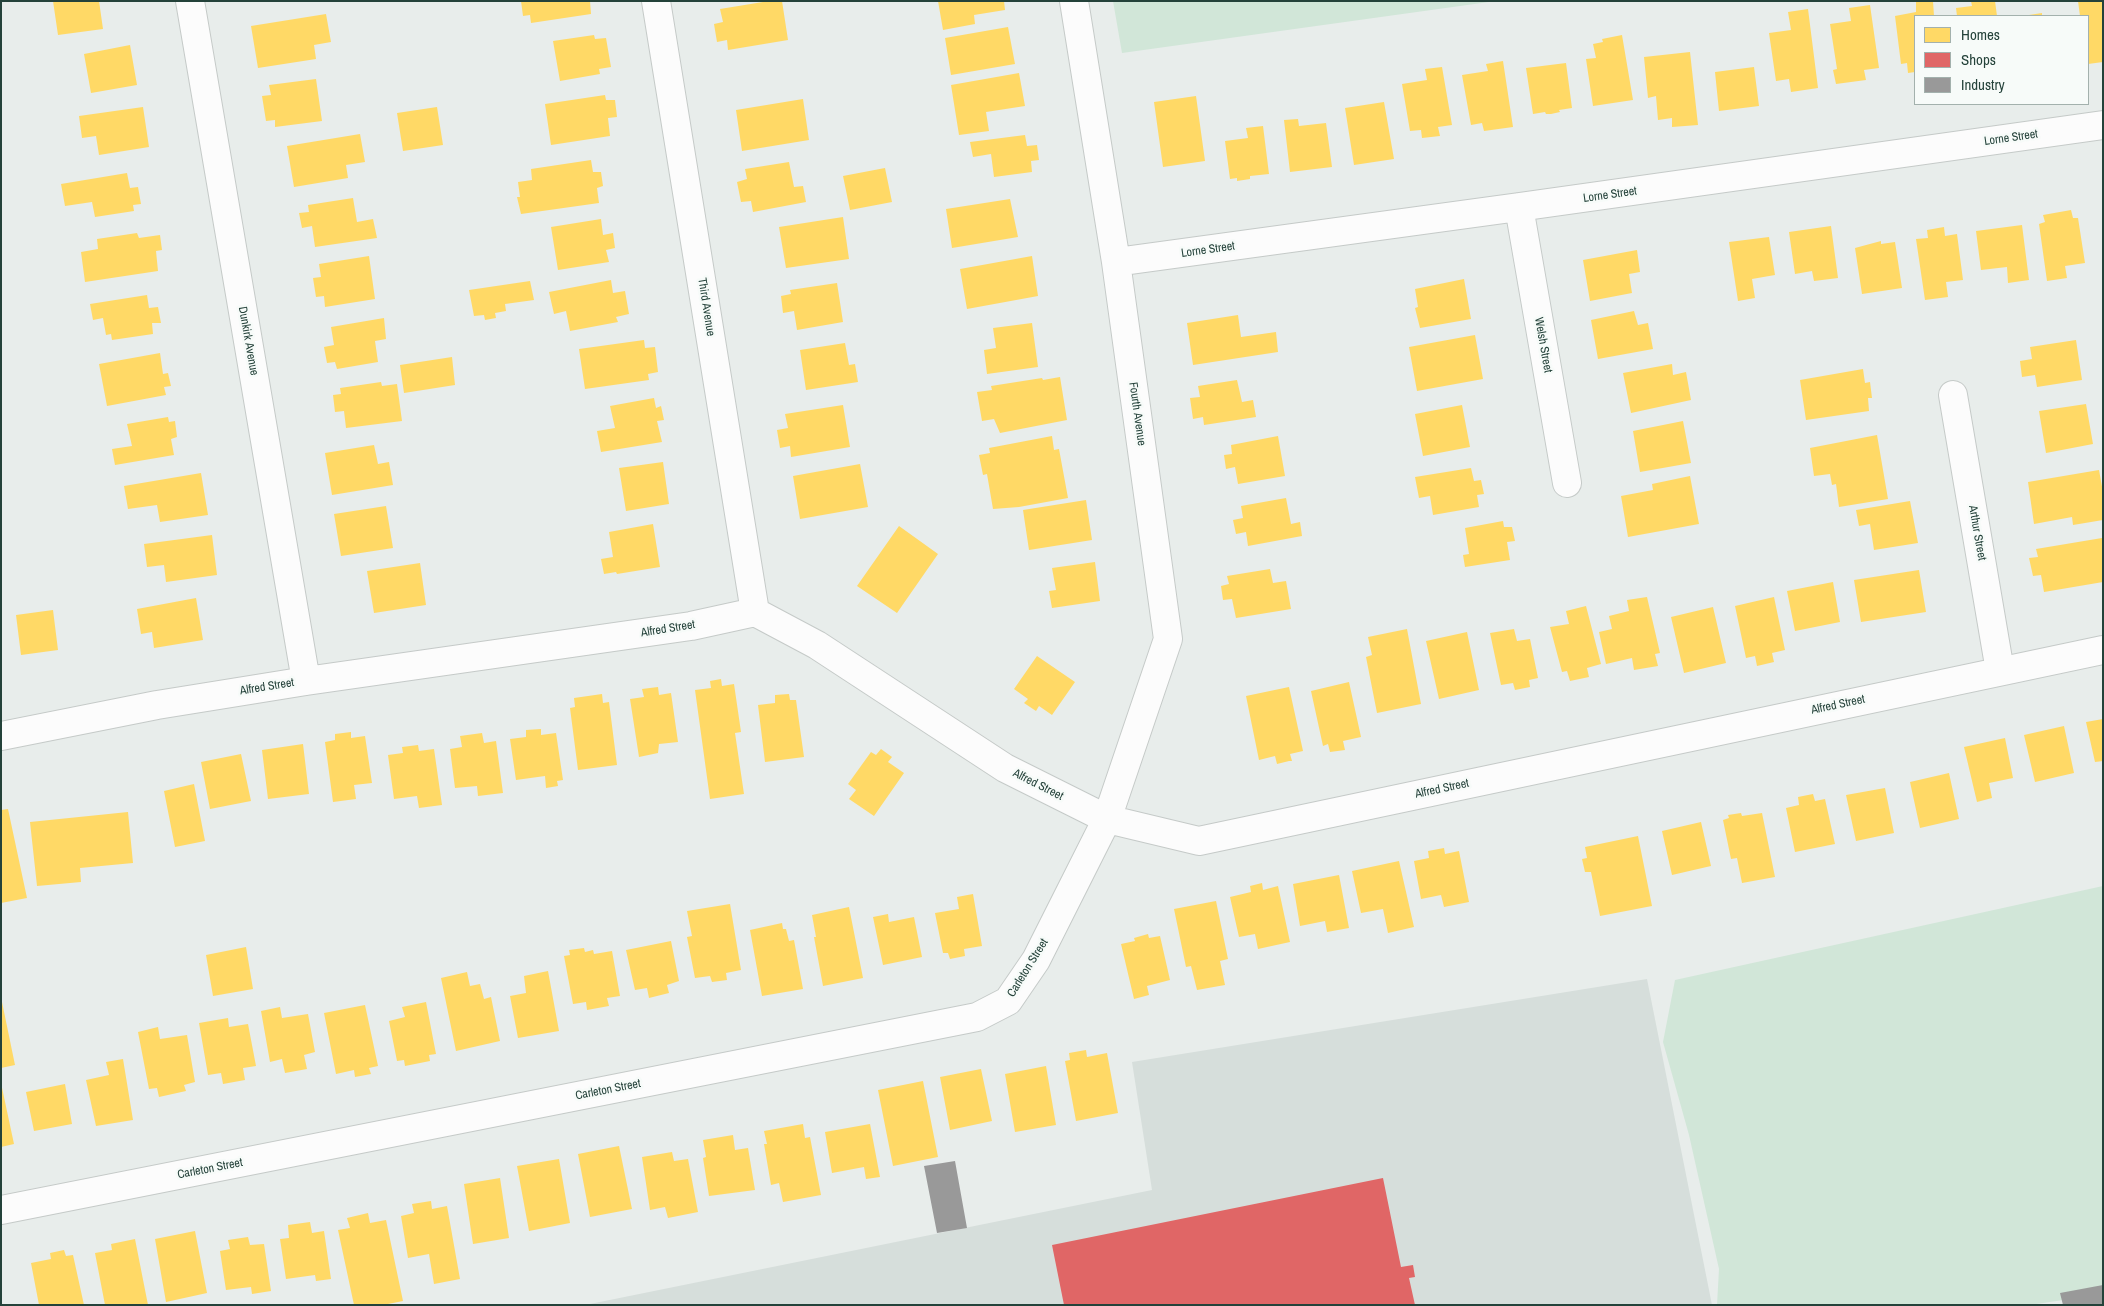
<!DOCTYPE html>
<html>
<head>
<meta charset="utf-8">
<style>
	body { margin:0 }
	#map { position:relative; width:2104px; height:1306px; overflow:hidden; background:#e8edeb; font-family:"Archivo Narrow",sans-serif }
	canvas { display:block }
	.frame { position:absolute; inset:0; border:2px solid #24423a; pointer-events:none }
	.legend { position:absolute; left:1914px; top:15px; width:175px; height:90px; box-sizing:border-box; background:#f7fbf9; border:1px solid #a3b1ad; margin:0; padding:6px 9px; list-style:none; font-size:15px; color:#24423a }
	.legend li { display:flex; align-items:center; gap:10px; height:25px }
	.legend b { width:25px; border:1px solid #a3b1ad }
</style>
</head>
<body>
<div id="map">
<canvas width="2104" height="1306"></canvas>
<div class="frame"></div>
<ul class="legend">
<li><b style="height:14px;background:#ffd966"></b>Homes</li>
<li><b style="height:14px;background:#e06666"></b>Shops</li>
<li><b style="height:14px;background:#999"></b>Industry</li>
</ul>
</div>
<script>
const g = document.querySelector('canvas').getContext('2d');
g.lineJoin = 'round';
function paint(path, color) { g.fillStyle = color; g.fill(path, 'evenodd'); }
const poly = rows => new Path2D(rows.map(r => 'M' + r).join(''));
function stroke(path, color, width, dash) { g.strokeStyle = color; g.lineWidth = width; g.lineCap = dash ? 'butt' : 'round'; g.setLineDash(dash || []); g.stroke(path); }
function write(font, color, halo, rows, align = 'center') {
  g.font = font + ' "Archivo Narrow",sans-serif'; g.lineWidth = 5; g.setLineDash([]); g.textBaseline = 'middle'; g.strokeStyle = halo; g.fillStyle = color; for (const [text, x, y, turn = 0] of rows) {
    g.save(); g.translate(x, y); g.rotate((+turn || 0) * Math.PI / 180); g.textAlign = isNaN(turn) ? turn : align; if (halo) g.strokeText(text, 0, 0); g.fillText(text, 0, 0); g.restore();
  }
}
const built = poly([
	[1647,979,1712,1305,585,1305,1152,1190,1132,1062]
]);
const green = poly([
	[1113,1,1496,1,1122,53],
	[2103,886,2103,1294,2030,1305,1717,1305,1719,1269,1689,1135,1663,1042,1675,980]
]);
const homes = poly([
	[53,1,99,1,103,29,58,35],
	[521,1,590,1,591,14,531,23,530,15,523,16],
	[769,1,782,1,788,40,728,50,727,40,717,42,714,24,723,22,720,9],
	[938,1,1004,1,1005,10,974,15,975,24,943,30],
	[1933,1,1934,16,1915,16,1915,72,1908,73,1907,63,1901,64,1895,16,1916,12,1916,2],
	[1971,1,1995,1,1997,16,1957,16,1956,8,1972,6],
	[2078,1,2103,1,2103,62,2088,64,2088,16,2080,16],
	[1870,5,1879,68,1864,70,1866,80,1836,84,1833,70,1837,69,1830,24,1851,21,1849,8],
	[1808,9,1818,88,1791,92,1789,79,1776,81,1769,33,1791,30,1788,12],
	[2042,13,2042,16,2029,16,2029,15],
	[326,14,331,42,314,45,316,59,258,68,251,26],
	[1008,27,1015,64,951,75,945,38],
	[594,35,595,39,606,38,611,67,599,69,600,74,560,81,553,41],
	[1622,35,1633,100,1593,106,1586,59,1596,58,1593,44,1603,42,1602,39],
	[130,45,137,85,91,93,84,54],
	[1690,52,1698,125,1672,127,1672,118,1658,120,1656,96,1648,98,1644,57],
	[1503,61,1513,127,1484,131,1482,123,1471,125,1462,75,1488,71,1486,64],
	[1566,63,1572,108,1559,110,1560,112,1551,114,1546,114,1545,112,1533,114,1526,68],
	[1442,67,1452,125,1438,127,1440,136,1422,138,1421,130,1410,131,1402,84,1427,80,1425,69],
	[1754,67,1759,106,1719,111,1715,72],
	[1019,73,1025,106,986,112,989,131,959,135,951,85],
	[316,79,322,121,275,127,275,120,266,121,262,96,271,95,269,85],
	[605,95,606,100,615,100,617,117,608,118,610,136,551,145,545,104],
	[1196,96,1205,161,1163,167,1154,102],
	[803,99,809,140,742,151,736,110],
	[1384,102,1394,159,1354,165,1345,108],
	[143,107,149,147,99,155,96,136,82,138,79,116],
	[437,107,443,145,403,151,397,113],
	[1298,119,1299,126,1326,123,1332,167,1290,172,1284,120],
	[1263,126,1269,174,1250,176,1250,179,1237,181,1237,178,1230,179,1225,141,1248,138,1246,128],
	[360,134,365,162,346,165,348,178,294,187,287,146],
	[1025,135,1027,146,1037,145,1039,160,1031,161,1032,172,994,177,991,154,973,157,970,142],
	[591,160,593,172,601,172,603,186,597,188,599,203,521,214,517,197,520,197,518,182,532,180,531,169],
	[789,162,794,187,803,186,806,202,753,212,751,201,741,202,737,182,747,179,745,169],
	[885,168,892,202,850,210,843,176],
	[127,173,130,188,138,187,141,204,133,205,134,211,95,217,92,202,65,206,61,184],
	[353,198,357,222,373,219,377,238,315,247,312,226,302,228,299,213,309,212,308,205],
	[1010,199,1018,237,952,248,946,209],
	[2071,210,2073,218,2078,218,2085,263,2065,266,2067,278,2047,281,2039,224,2045,222,2043,215],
	[843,217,849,259,786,268,779,227],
	[601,219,603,235,613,233,615,248,606,250,609,262,558,270,551,227],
	[2022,225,2029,280,2008,283,2007,267,1981,270,1976,231],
	[1831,226,1838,278,1814,281,1812,271,1795,274,1789,232],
	[1944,227,1945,236,1957,234,1963,280,1946,282,1948,297,1925,300,1916,239,1928,238,1927,230],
	[137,233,139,238,160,235,162,250,156,251,158,271,85,282,81,252,98,249,97,239],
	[1769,237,1775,275,1752,279,1755,298,1738,301,1729,242],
	[1881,241,1881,244,1895,242,1902,288,1862,294,1855,248],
	[1637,250,1640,272,1629,274,1632,293,1590,301,1583,260],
	[369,256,375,299,325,307,324,296,316,297,313,278,321,277,319,264],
	[1032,256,1038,296,967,309,960,269],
	[1464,279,1471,319,1420,328,1415,308,1418,307,1415,289],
	[611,280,613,293,625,291,629,314,616,317,618,322,570,331,566,311,554,314,549,292],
	[530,281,534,300,505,304,506,311,495,313,496,318,485,320,484,315,474,316,469,290],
	[837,283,843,322,797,330,794,311,783,313,781,296,791,294,790,290],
	[147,295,149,308,158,307,161,323,152,323,153,334,112,340,111,334,106,335,103,318,93,320,90,304],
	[1634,311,1638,325,1648,323,1653,349,1598,359,1591,320],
	[1238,315,1241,337,1276,332,1278,352,1193,365,1187,323],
	[384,318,386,339,375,341,378,362,337,369,335,362,327,363,324,347,334,345,331,327],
	[1032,323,1038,367,987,374,984,350,996,348,993,328],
	[1475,335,1483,379,1417,391,1409,347],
	[644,340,645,348,655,347,658,372,648,374,649,380,585,389,579,349],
	[2076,340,2082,380,2037,387,2035,375,2022,377,2020,361,2032,359,2030,347],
	[845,343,849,365,855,364,858,382,806,390,800,350],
	[160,353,163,374,168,373,171,386,164,387,166,395,107,406,99,364],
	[452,357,455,385,404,393,400,365],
	[1672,364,1673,375,1686,372,1691,400,1631,413,1623,373],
	[1863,369,1865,383,1870,382,1872,398,1868,398,1869,411,1806,420,1800,380],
	[1060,377,1067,420,1000,433,994,419,982,421,977,392,992,390,991,386,1042,378,1043,380],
	[1237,380,1242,402,1253,400,1256,417,1204,425,1203,417,1193,419,1190,398,1200,397,1198,386],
	[381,382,382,386,397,384,402,421,346,428,344,411,335,412,333,395,341,394,340,388],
	[654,398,656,408,661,406,664,420,657,421,662,442,601,452,597,431,615,428,610,406],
	[2086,404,2093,444,2046,453,2039,411],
	[843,405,850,447,791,457,790,446,780,448,777,430,788,428,785,414],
	[1462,405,1470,447,1423,456,1415,414],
	[168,417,169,422,175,421,177,437,171,439,174,455,115,465,112,449,132,446,127,424],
	[1683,421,1691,463,1640,472,1633,431],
	[1877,435,1888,499,1839,507,1836,484,1832,485,1830,474,1814,476,1810,448],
	[1052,436,1054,450,1059,449,1068,498,1019,507,993,509,987,474,983,475,979,455,990,453,989,448],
	[1278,436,1285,476,1238,484,1235,467,1226,469,1224,455,1232,454,1231,445],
	[374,445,378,464,389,462,393,485,332,495,325,453],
	[663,462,669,504,626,511,619,468],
	[860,464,868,507,800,519,793,476],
	[1471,468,1474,481,1481,480,1484,494,1477,495,1479,507,1433,515,1430,496,1419,498,1415,477],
	[2099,470,2103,492,2103,520,2073,525,2072,517,2034,524,2028,482],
	[201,473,208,515,160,522,157,505,128,509,124,486],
	[1690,476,1699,524,1628,537,1621,496,1653,490,1652,484],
	[1286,498,1291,524,1300,522,1302,536,1248,546,1246,532,1236,534,1233,520,1243,518,1241,506],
	[1086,500,1092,540,1029,550,1023,510],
	[1910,501,1918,543,1874,550,1870,524,1859,526,1856,510],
	[386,506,393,548,341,556,334,514],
	[1503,521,1504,527,1512,527,1515,541,1507,542,1510,560,1465,567,1463,555,1469,554,1465,528],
	[653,524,660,567,617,574,616,572,604,574,601,559,613,557,609,532],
	[899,526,938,554,897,613,857,586],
	[212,535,217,575,166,582,164,565,147,567,144,544],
	[2102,538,2103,582,2044,592,2041,575,2033,576,2029,558,2038,557,2036,549],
	[1095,562,1100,601,1052,608,1049,591,1056,590,1052,568],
	[420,563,426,605,374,613,367,571],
	[1270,569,1273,583,1286,581,1291,609,1236,618,1232,599,1223,600,1221,586,1229,584,1227,576],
	[1919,570,1926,612,1861,622,1854,580],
	[1833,582,1840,622,1795,631,1787,591],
	[1647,597,1660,653,1655,654,1658,666,1634,670,1632,658,1606,664,1599,632,1612,629,1609,616,1629,611,1627,600],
	[1774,597,1785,650,1772,653,1774,662,1757,666,1755,656,1746,658,1735,606],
	[196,598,203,640,154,648,152,632,141,634,137,609],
	[1586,606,1601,664,1587,668,1589,677,1570,681,1567,671,1562,672,1550,627,1569,624,1566,611],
	[1713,607,1726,663,1684,673,1671,617],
	[53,610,58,650,21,655,16,615],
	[1407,629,1421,704,1377,713,1366,657,1372,655,1368,637],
	[1514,629,1517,641,1530,639,1538,678,1529,680,1530,687,1515,690,1513,683,1501,685,1490,633],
	[1467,632,1479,690,1439,699,1426,641],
	[1037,656,1075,682,1052,715,1039,706,1036,711,1024,703,1028,699,1014,689],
	[721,679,722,686,734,684,741,732,735,733,744,794,710,799,695,690,711,688,710,681],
	[1349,682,1361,737,1343,741,1345,750,1330,752,1328,744,1323,746,1311,691],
	[658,687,659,695,671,693,678,742,659,744,658,753,639,757,630,699,644,697,642,689],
	[1289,687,1303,751,1290,754,1292,761,1289,761,1277,764,1275,756,1259,760,1246,696],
	[602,694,603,703,609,702,617,765,578,770,570,708,575,707,574,698],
	[789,694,790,700,796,700,804,757,765,762,758,705,775,703,775,695],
	[2103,719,2103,761,2095,762,2086,722],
	[2064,726,2074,773,2035,782,2024,735],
	[541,729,541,735,556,733,563,780,557,781,558,786,546,788,545,776,516,780,510,739,526,737,526,730],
	[351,732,351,738,365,736,372,783,354,785,356,799,333,802,325,742,335,740,335,734],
	[482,733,484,743,496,741,503,793,478,796,477,786,455,788,450,749,462,747,460,736],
	[2005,738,2013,778,1989,783,1992,798,1977,802,1964,747],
	[303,744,309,794,268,799,262,750],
	[418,745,419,751,434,749,442,805,419,808,417,796,394,799,388,755,403,753,402,747],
	[881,749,892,757,888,762,904,773,874,816,849,799,856,790,848,784,871,752,876,755],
	[241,754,251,801,210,809,201,762],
	[1949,773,1959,819,1920,828,1910,782],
	[194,784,205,841,175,847,164,791],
	[1885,788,1894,833,1856,841,1846,795],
	[1813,794,1815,801,1825,799,1835,844,1795,852,1786,808,1799,805,1798,797],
	[8,809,27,898,1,903,1,810],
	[128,812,133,863,80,868,81,882,37,886,30,822],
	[1741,813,1742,816,1762,813,1775,877,1742,883,1737,858,1731,859,1723,820,1729,818,1728,815],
	[1701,822,1711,866,1672,875,1662,831],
	[1638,836,1652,906,1600,916,1591,872,1585,872,1582,859,1587,858,1585,847],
	[1444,848,1445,854,1459,851,1469,902,1444,907,1441,895,1421,899,1414,861,1429,858,1428,851],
	[1399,861,1414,927,1388,933,1383,909,1361,913,1352,871],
	[1339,875,1349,928,1327,932,1325,921,1300,926,1293,884],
	[1262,883,1263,890,1278,886,1290,942,1258,949,1255,934,1239,937,1230,897,1251,892,1250,886],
	[973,894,982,946,964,949,965,956,950,959,948,953,943,953,935,913,959,909,957,897],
	[1216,901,1228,959,1220,961,1225,985,1197,990,1191,966,1186,967,1174,909],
	[730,904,741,970,726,973,727,980,712,982,710,976,695,978,687,937,692,936,687,911],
	[849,907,863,978,823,986,814,937,816,937,812,915],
	[888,914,889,922,914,917,922,957,883,965,873,917],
	[782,923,783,929,786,929,789,941,794,940,803,989,762,996,750,930],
	[1148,934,1149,938,1160,936,1170,980,1147,986,1149,995,1134,999,1121,944,1135,941,1134,938],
	[671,941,679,981,667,985,669,993,649,998,647,988,635,990,626,950],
	[246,947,253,989,213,996,206,955],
	[584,948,585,952,593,950,594,954,612,951,620,996,607,998,609,1006,587,1010,586,1002,573,1004,564,956,570,955,569,950],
	[548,971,559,1031,518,1038,510,996,526,993,524,976],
	[467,972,470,986,480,984,484,999,491,997,500,1041,456,1051,441,978],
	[2,1002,15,1065,1,1068,1,1003],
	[426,1002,436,1054,429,1055,430,1061,405,1066,404,1060,397,1061,389,1021,405,1017,402,1007],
	[365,1005,378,1066,369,1068,371,1074,355,1077,354,1070,336,1074,324,1013],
	[280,1007,282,1018,308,1014,315,1052,304,1055,307,1069,285,1073,282,1059,270,1062,261,1011],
	[228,1018,229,1027,248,1024,256,1066,243,1068,245,1080,223,1084,221,1073,208,1075,199,1023],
	[158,1027,160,1039,187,1035,195,1082,184,1085,186,1091,159,1097,157,1088,149,1089,138,1032],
	[1086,1050,1087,1057,1107,1053,1118,1113,1076,1121,1065,1061,1070,1060,1069,1053],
	[123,1059,133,1120,96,1126,86,1080,109,1075,106,1062],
	[1046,1066,1056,1125,1015,1132,1005,1074],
	[981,1069,992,1121,950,1130,940,1077],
	[923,1081,938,1157,893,1166,878,1090],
	[1,1083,14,1144,1,1147],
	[65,1084,72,1124,34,1131,26,1092],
	[803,1124,805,1138,810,1137,821,1195,783,1202,779,1183,771,1185,764,1144,767,1144,764,1131],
	[870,1124,880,1177,866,1179,864,1167,832,1173,825,1132],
	[733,1135,735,1150,748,1148,755,1190,709,1196,703,1158,706,1157,703,1140],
	[619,1146,632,1209,590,1217,578,1154],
	[672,1152,674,1161,688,1159,698,1212,668,1218,665,1207,650,1210,642,1157],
	[559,1159,570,1223,529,1231,517,1166],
	[500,1178,509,1238,473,1244,464,1184],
	[431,1201,432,1209,447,1206,460,1279,434,1284,429,1254,408,1258,401,1216,414,1213,412,1204],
	[368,1213,370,1223,386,1220,403,1301,383,1305,354,1305,338,1230,350,1228,347,1218],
	[310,1222,312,1233,324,1231,331,1279,316,1281,315,1275,286,1279,280,1239,289,1238,288,1225],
	[195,1231,207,1293,166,1302,155,1239],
	[248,1237,250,1245,264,1244,271,1291,252,1294,251,1287,226,1290,220,1251,230,1249,228,1240],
	[135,1239,148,1305,105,1305,95,1253,112,1250,111,1244],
	[64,1250,66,1256,73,1255,84,1305,39,1305,31,1263,51,1259,50,1253]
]);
const shops = poly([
	[1383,1178,1401,1267,1413,1265,1415,1277,1409,1278,1415,1305,1064,1305,1052,1245]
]);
const industry = poly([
	[955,1161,967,1228,937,1233,924,1166],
	[2103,1285,2103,1305,2063,1305,2060,1293]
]);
const minor = poly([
	[190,1,306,681],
	[656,1,755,612],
	[1519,207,1567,483],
	[1116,262,1519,207,2103,125],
	[1953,395,2000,671],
	[1,736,157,705,306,681,691,626,755,612,817,645,1005,768,1107,819,1199,841,2103,650],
	[1,1210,977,1017,1008,1001,1036,960,1107,819,1168,639,1116,262,1074,1]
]);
const streetNames = [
	["Lorne Street",2011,138,-8],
	["Lorne Street",1610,195,-8],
	["Lorne Street",1208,250,-8],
	["Third Avenue",706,307,81],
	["Dunkirk Avenue",248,341,80],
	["Welsh Street",1543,345,80],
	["Fourth Avenue",1137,414,82],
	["Arthur Street",1977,533,80],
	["Alfred Street",668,629,-9],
	["Alfred Street",267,687,-9],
	["Alfred Street",1838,705,-12],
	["Alfred Street",1038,785,27],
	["Alfred Street",1442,789,-12],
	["Carleton Street",1028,968,-58],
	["Carleton Street",608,1090,-11],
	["Carleton Street",210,1169,-11]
];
paint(built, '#d6dedb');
paint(green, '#d1e6d8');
paint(homes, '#ffd966');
paint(shops, '#e06666');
paint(industry, '#999');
stroke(minor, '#c5cac8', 30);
stroke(minor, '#fcfcfc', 28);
write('12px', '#24423a', '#f7fbf9', streetNames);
</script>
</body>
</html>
